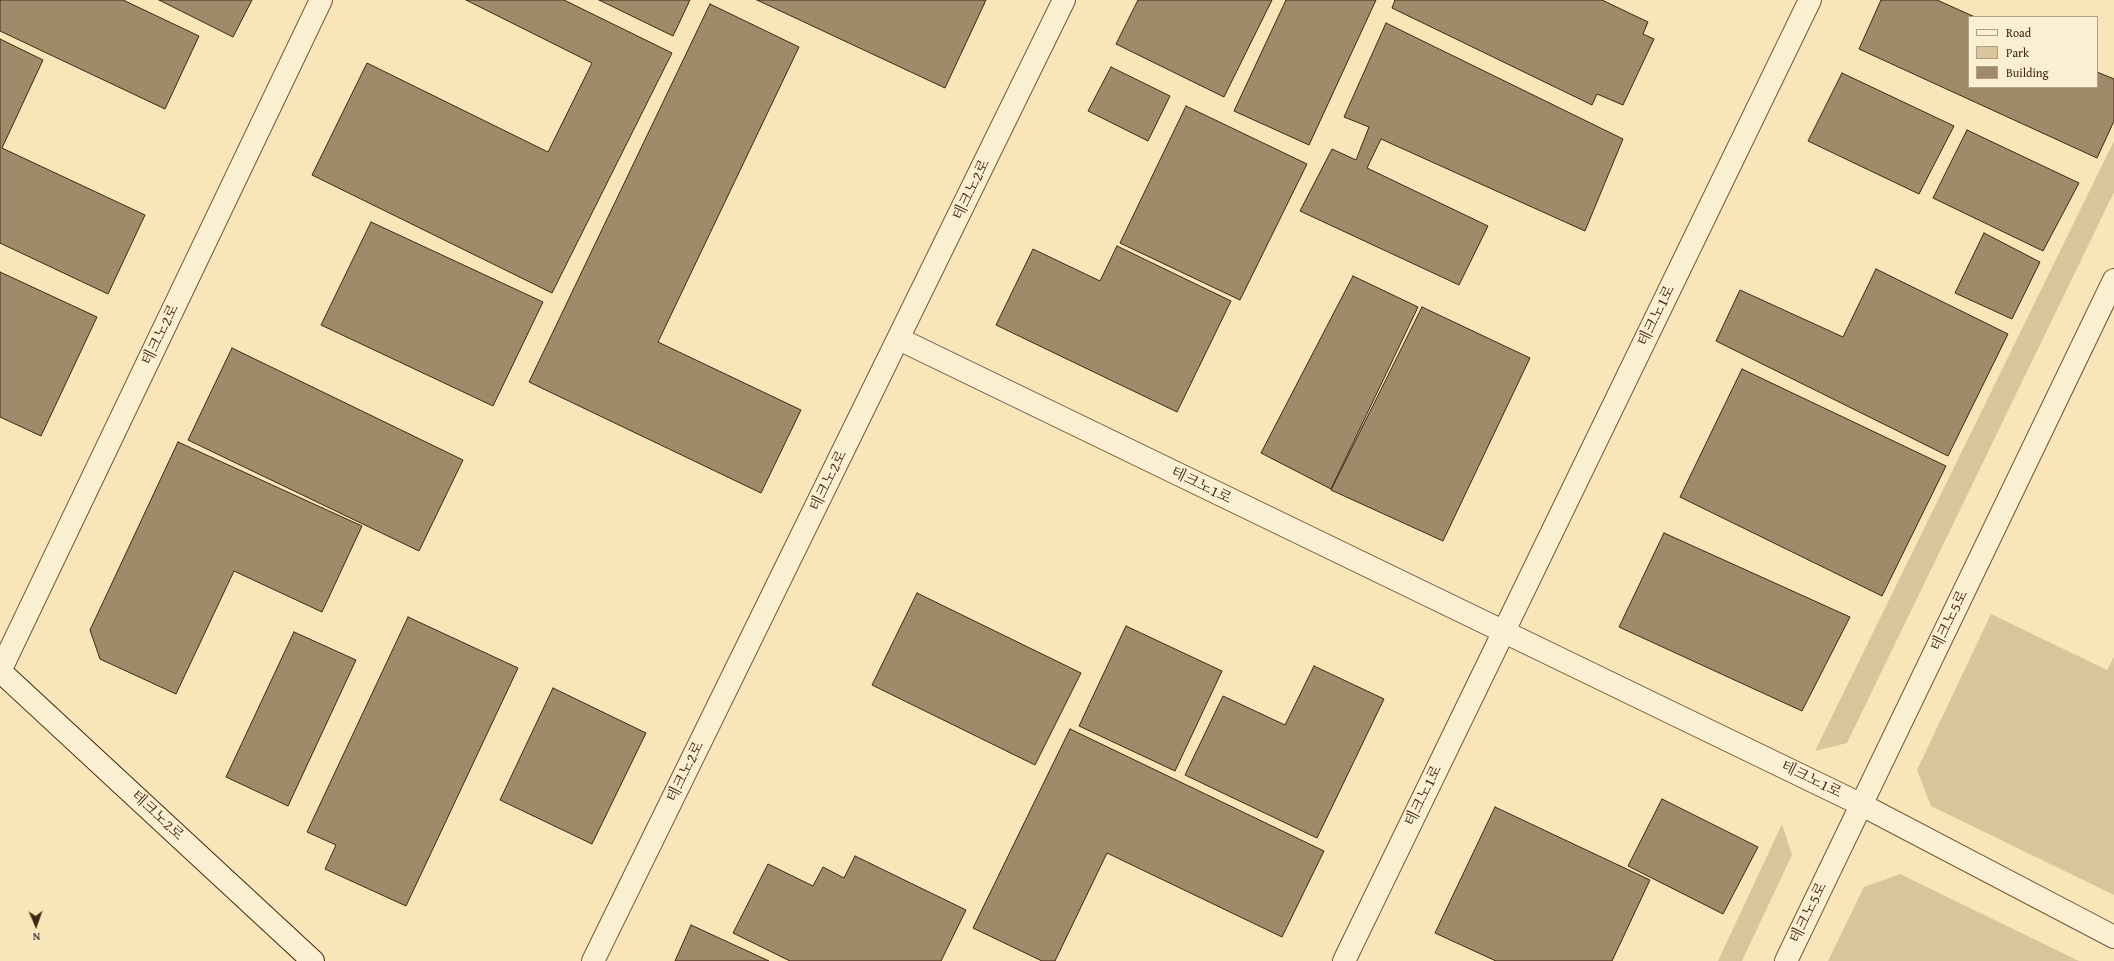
<!DOCTYPE html>
<html>
<head>
<meta charset="utf-8">
<style>
	body { margin:0 }
	#map { position:relative; width:2114px; height:961px; overflow:hidden; background:#f8e6b8; font-family:"Gentium Book Plus",serif }
	canvas { display:block }
	.legend { position:absolute; left:1968px; top:16px; width:130px; height:72px; box-sizing:border-box; background:#faefd1; border:1px solid #b09f85; margin:0; padding:5px 7px; list-style:none; font-size:12px; color:#422614 }
	.legend li { display:flex; align-items:center; gap:8px; height:20px }
	.legend b { width:20px; border:1px solid #b09f85 }
	.north { position:absolute; left:16px; top:905px; width:40px; height:40px; -webkit-text-stroke:3px #faefd1; paint-order:stroke; rotate:178deg; font-size:11px; font-weight:700; line-height:16px; text-align:center; color:#422614 }
	.north::after { content:''; display:block; margin:auto; width:14px; height:18px; background:#422614; clip-path:polygon(50% 0,100% 100%,50% 72%,0 100%) }
</style>
</head>
<body>
<div id="map">
<canvas width="2114" height="961"></canvas>
<ul class="legend">
<li><b style="height:5px;background:#faefd1"></b>Road</li>
<li><b style="height:11px;background:#d9c59c"></b>Park</li>
<li><b style="height:11px;background:#a18a69"></b>Building</li>
</ul>
<div class="north">N</div>
</div>
<script>
const g = document.querySelector('canvas').getContext('2d');
g.lineJoin = 'round';
function paint(path, color) { g.fillStyle = color; g.fill(path, 'evenodd'); }
const poly = rows => new Path2D(rows.map(r => 'M' + r).join(''));
function stroke(path, color, width, dash) { g.strokeStyle = color; g.lineWidth = width; g.lineCap = dash ? 'butt' : 'round'; g.setLineDash(dash || []); g.stroke(path); }
function write(font, color, halo, rows, align = 'center') {
  g.font = font + ' "Gentium Book Plus","Noto Serif KR",serif'; g.lineWidth = 3; g.setLineDash([]); g.textBaseline = 'middle'; g.strokeStyle = halo; g.fillStyle = color; for (const [text, x, y, turn = 0] of rows) {
    g.save(); g.translate(x, y); g.rotate((+turn || 0) * Math.PI / 180); g.textAlign = isNaN(turn) ? turn : align; if (halo) g.strokeText(text, 0, 0); g.fillText(text, 0, 0); g.restore();
  }
}
const green = poly([
	[2114,141,2114,192,1847,743,1815,751],
	[1991,614,2107,670,2114,657,2114,895,1931,806,1917,770],
	[1782,824,1792,855,1742,961,1718,961],
	[1900,874,2079,961,1828,961,1864,887]
]);
const building = poly([
	[0,0,123,0,199,36,165,109,0,31,0,0],
	[159,0,252,0,233,37,159,0],
	[466,0,564,0,672,53,552,293,312,175,367,63,548,152,592,63,466,0],
	[599,0,690,0,673,36,599,0],
	[757,0,986,0,945,88,757,0],
	[1138,0,1272,0,1224,97,1116,44,1138,0],
	[1286,0,1376,0,1309,145,1234,111,1286,0],
	[1395,0,1602,0,1648,22,1643,34,1654,39,1623,105,1597,94,1592,105,1392,8,1395,0],
	[1881,0,1937,0,1975,17,1969,17,1969,87,2097,87,2097,72,2114,79,2114,121,2097,158,1859,49,1881,0],
	[710,4,799,47,658,342,801,410,761,493,529,382,710,4],
	[1386,23,1623,139,1585,231,1381,139,1367,168,1488,226,1459,285,1300,211,1332,149,1356,160,1369,127,1344,117,1386,23],
	[0,39,43,60,2,148,145,215,108,294,0,243,0,39],
	[1111,67,1170,96,1148,141,1088,111,1111,67],
	[1842,73,1954,126,1919,194,1808,141,1842,73],
	[1186,106,1307,164,1240,300,1120,243,1186,106],
	[1967,130,2079,183,2043,251,1933,198,1967,130],
	[371,222,543,302,493,406,321,325,371,222],
	[1984,233,2040,262,2012,319,1955,293,1984,233],
	[1117,246,1231,301,1177,412,996,325,1033,249,1100,281,1117,246],
	[1876,269,2008,334,1948,456,1716,341,1740,290,1843,337,1876,269],
	[0,272,97,317,41,436,0,417,0,272],
	[1353,276,1418,307,1331,489,1261,453,1353,276],
	[1422,307,1530,358,1443,541,1331,490,1422,307],
	[232,348,463,460,419,551,188,440,232,348],
	[1742,369,1946,466,1882,596,1680,497,1742,369],
	[178,442,362,526,322,612,234,571,176,694,100,659,90,630,178,442],
	[1664,533,1850,617,1802,711,1619,627,1664,533],
	[917,593,1081,673,1035,765,872,685,917,593],
	[408,617,518,668,406,906,325,869,336,845,307,832,408,617],
	[1126,626,1222,671,1175,771,1079,726,1126,626],
	[294,632,356,660,288,806,226,777,294,632],
	[1314,666,1384,699,1317,838,1185,775,1223,696,1285,725,1314,666],
	[553,688,646,733,592,844,500,800,553,688],
	[1070,729,1324,851,1282,937,1107,853,1055,961,1042,961,973,928,1070,729],
	[1662,799,1758,847,1723,914,1628,866,1662,799],
	[1495,807,1650,880,1612,961,1496,961,1435,933,1495,807],
	[855,856,966,910,941,961,790,961,733,933,768,864,813,886,823,867,844,878,855,856],
	[691,925,769,961,675,961,691,925]
]);
const minor = poly([
	[899,339,1862,805,2114,937],
	[0,671,321,0],
	[593,961,1064,0],
	[1344,961,1810,0],
	[1786,961,2114,280]
]);
const secondary = poly([
	[0,671,313,961]
]);
const streetNames = [
	["테크노2로",972,190,-64],
	["테크노1로",1657,316,-64],
	["테크노2로",161,335,-64],
	["테크노2로",829,481,-64],
	["테크노1로",1201,486,26],
	["테크노5로",1950,621,-64],
	["테크노2로",686,772,-64],
	["테크노1로",1811,780,26],
	["테크노1로",1424,796,-64],
	["테크노2로",157,816,43],
	["테크노5로",1809,913,-64]
];
paint(green, '#d9c59c');
paint(building, '#a18a69');
stroke(building, '#422614', 1);
stroke(minor, '#70563d', 24);
stroke(secondary, '#422614', 24);
stroke(minor, '#faefd1', 22);
stroke(secondary, '#faefd1', 22);
write('15px', '#422614', '#faefd1', streetNames);
</script>
</body>
</html>
